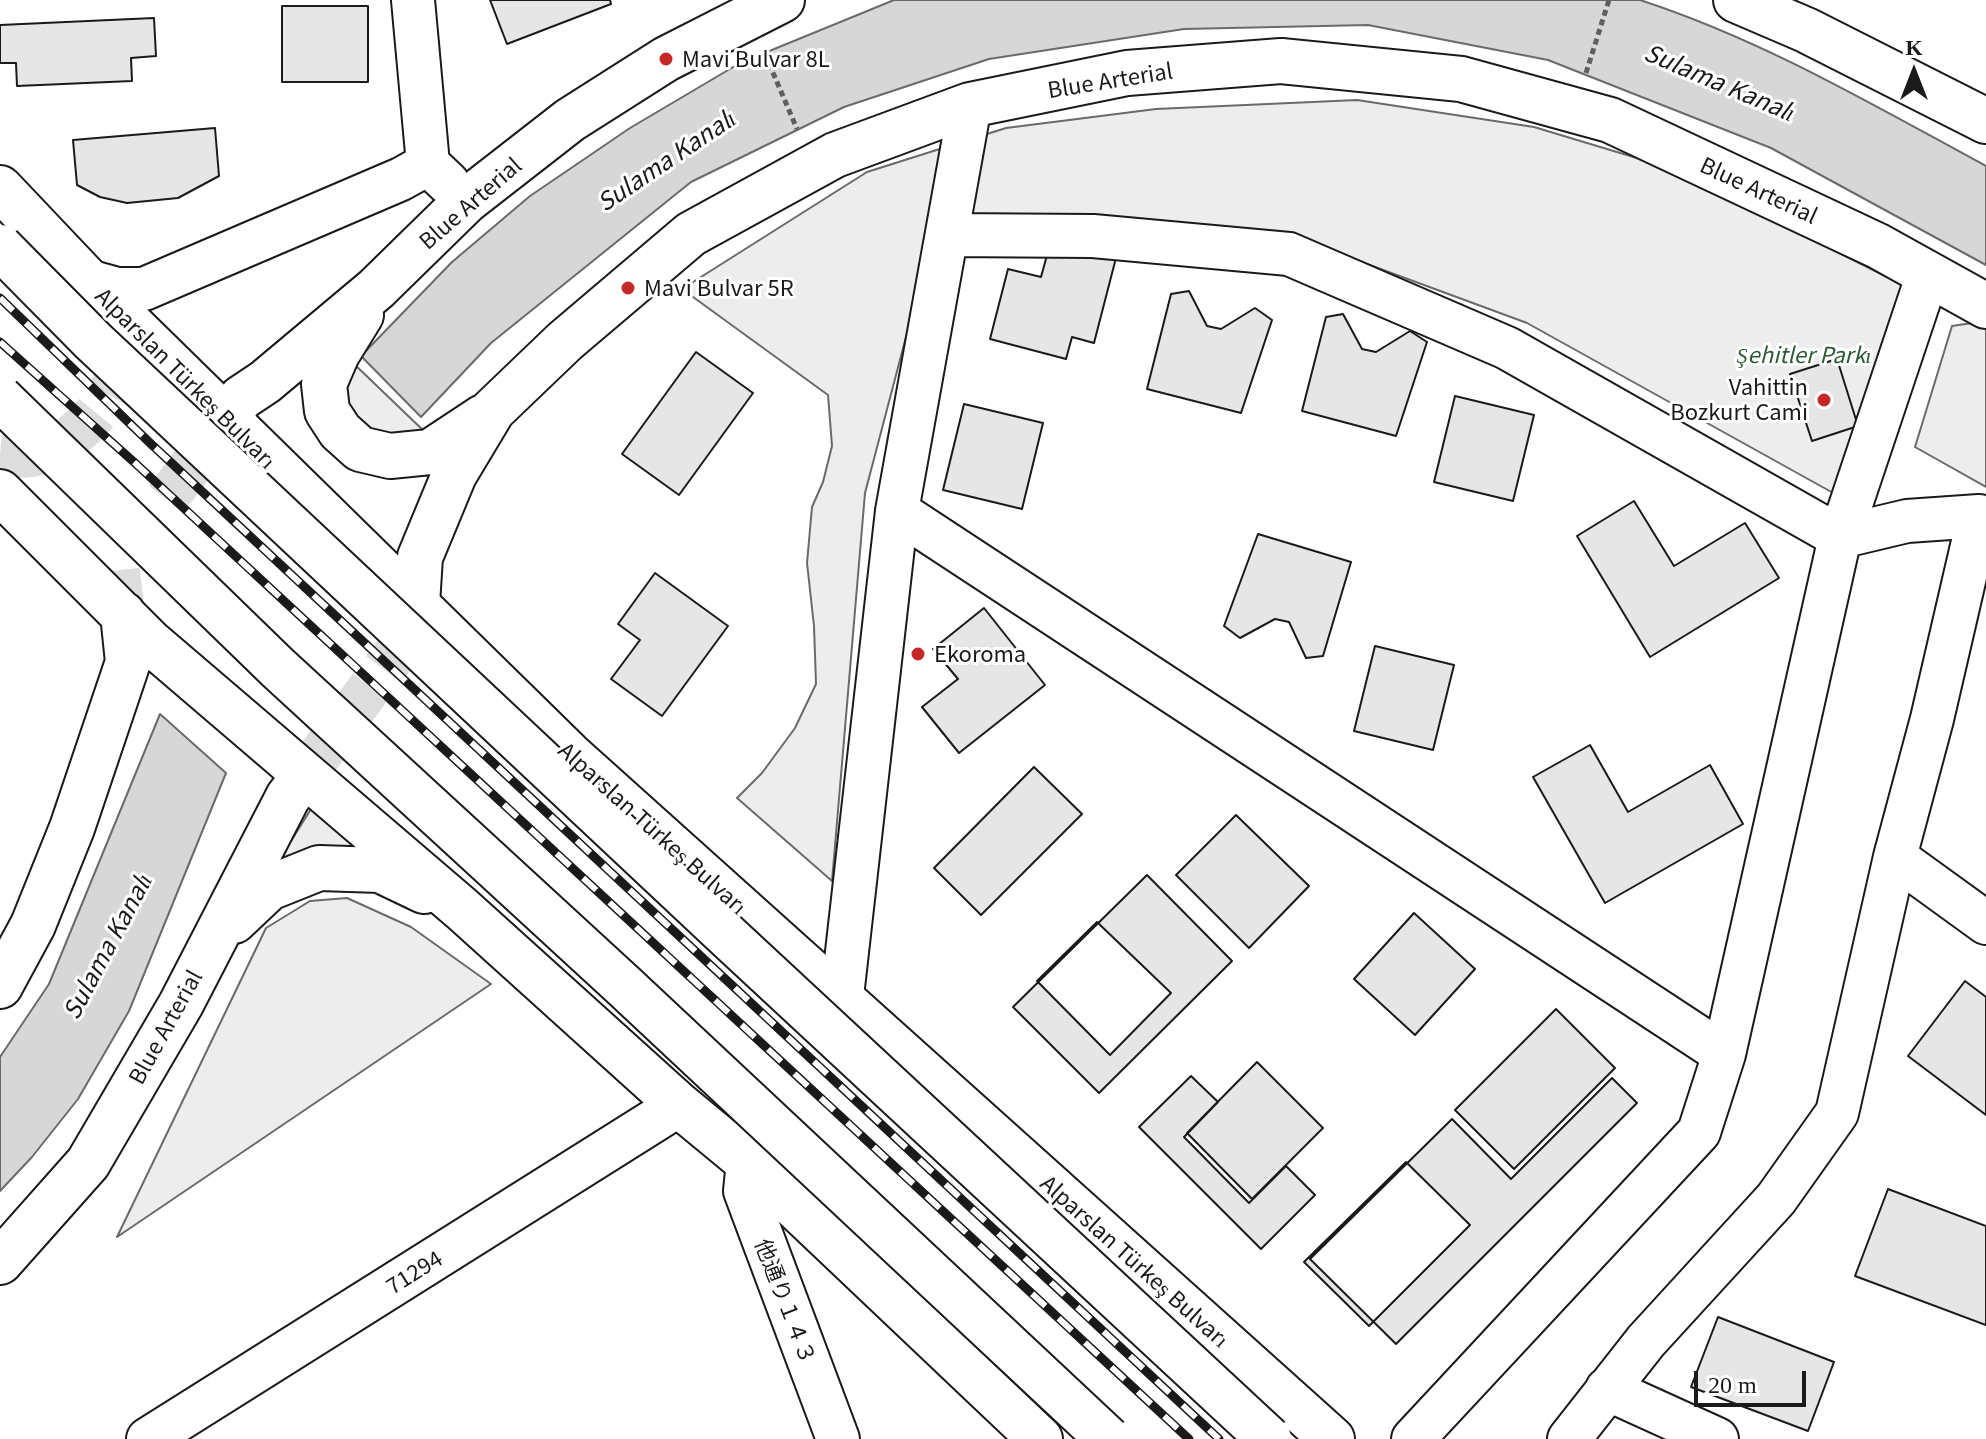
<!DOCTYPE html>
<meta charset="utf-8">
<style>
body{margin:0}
#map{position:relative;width:1986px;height:1439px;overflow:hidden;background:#fff;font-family:Georgia,serif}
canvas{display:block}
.north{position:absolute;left:1874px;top:32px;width:80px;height:80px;-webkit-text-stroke:6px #fff;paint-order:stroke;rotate:0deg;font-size:22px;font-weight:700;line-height:32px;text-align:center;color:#1a1a1a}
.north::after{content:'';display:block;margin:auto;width:28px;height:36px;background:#1a1a1a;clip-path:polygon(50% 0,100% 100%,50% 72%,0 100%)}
.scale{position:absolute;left:1694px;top:1371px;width:112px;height:36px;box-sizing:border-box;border:4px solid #1a1a1a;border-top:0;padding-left:10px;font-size:24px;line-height:28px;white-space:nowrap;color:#1a1a1a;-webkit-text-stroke:6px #fff;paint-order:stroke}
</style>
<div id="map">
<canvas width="1986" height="1439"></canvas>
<div class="north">K</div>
<div class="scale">20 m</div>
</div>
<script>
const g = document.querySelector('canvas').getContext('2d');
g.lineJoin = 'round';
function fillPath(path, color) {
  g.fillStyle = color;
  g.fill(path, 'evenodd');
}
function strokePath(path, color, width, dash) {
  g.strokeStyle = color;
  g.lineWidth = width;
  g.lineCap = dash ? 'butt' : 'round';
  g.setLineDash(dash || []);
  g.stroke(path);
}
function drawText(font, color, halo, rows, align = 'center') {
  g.font = font + ' Georgia,"Noto Sans SC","Noto Sans JP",serif';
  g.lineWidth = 6;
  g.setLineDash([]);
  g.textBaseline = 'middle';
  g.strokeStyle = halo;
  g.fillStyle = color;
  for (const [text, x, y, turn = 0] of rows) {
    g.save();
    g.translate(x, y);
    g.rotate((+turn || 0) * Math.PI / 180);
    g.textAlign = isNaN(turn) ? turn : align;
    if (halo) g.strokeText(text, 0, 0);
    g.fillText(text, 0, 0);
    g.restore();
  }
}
const green = new Path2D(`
 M 1357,100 L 1534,127 L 1670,168 L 1933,300 L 1871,514 L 1527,323 L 1302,240 L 1036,214 L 932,238 L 865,493 L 832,881 L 737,798 L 762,773 L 795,728 L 816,684 L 814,626 L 807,563 L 812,507 L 823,482 L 832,446 L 828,395 L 682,289 L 867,172 L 1006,128 L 1156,109 Z
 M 1979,322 L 1986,326 L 1986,487 L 1915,447 L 1952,326 Z
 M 352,362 L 426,433 L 394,439 L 356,423 L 347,406 L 343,384 Z
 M 311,809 L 376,861 L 276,865 Z
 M 347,898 L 411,927 L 491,984 L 117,1237 L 266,928 L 310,901 Z`);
fillPath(green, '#ededed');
strokePath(green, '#6a6a6a', 2);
const water = new Path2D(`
 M 894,0 L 1640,0 C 1763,40 1873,105 1986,166 L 1986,265 L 1771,148 L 1548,60 L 1368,25 L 1184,29 L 989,59 L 844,107 L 691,182 L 491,343 L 421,417 L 361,356 L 452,262 L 530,196 L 630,128 L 740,63 Z
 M 160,714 L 226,773 L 129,1011 L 78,1099 L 32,1157 L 0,1191 L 0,1057 L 49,984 Z`);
fillPath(water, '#d7d7d7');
strokePath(water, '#6a6a6a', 2);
const building = new Path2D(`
 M 490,0 L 610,0 L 611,4 L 507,44 Z
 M 282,6 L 368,6 L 368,82 L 282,82 Z
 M 154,18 L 156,56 L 131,58 L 132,81 L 17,86 L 16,63 L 0,63 L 0,25 Z
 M 215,128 L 219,176 L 178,198 L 127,203 L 100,197 L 77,185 L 73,140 Z
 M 1052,237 L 1117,254 L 1094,343 L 1072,337 L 1066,359 L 990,339 L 1008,269 L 1041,277 Z
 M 1189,291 L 1207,326 L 1221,329 L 1255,308 L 1272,320 L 1241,413 L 1147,389 L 1171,294 Z
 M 1343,314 L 1362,349 L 1376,352 L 1410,331 L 1427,342 L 1396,436 L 1302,411 L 1326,317 Z
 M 696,352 L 753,393 L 679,495 L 622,454 Z
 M 1837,359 L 1858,426 L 1812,441 L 1790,374 Z
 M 1455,396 L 1534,415 L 1513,501 L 1434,482 Z
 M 964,404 L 1043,423 L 1022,509 L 943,490 Z
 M 1634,501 L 1674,566 L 1745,523 L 1779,578 L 1650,657 L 1577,536 Z
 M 1258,534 L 1351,562 L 1323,656 L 1306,658 L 1289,622 L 1275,619 L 1240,638 L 1224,626 Z
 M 655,573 L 728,626 L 662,716 L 611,679 L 640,640 L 618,624 Z
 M 984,608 L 1045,685 L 959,753 L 922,707 L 958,679 L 933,649 Z
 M 1375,646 L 1454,665 L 1433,750 L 1354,731 Z
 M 1590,745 L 1628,812 L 1710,765 L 1743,824 L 1605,903 L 1533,777 Z
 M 1034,767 L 1082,814 L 981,915 L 934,868 Z
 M 1236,815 L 1309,886 L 1249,948 L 1176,875 Z
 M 1147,875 L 1232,961 L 1099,1093 L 1013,1007 Z
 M 1414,913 L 1475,969 L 1415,1035 L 1354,979 Z
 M 1097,922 L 1171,993 L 1110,1055 L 1037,981 Z
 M 1965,981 L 1986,997 L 1986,1115 L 1908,1056 Z
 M 1556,1009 L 1615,1068 L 1514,1169 L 1455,1110 Z
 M 1257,1062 L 1323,1128 L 1252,1199 L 1187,1133 Z
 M 1191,1076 L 1218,1102 L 1184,1137 L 1249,1203 L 1286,1166 L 1315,1195 L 1261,1249 L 1139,1127 Z
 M 1612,1078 L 1637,1103 L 1396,1344 L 1310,1259 L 1452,1119 L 1511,1179 Z
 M 1406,1162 L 1470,1225 L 1369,1326 L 1304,1262 Z
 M 1888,1189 L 1986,1226 L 1986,1325 L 1855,1276 Z
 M 1718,1317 L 1834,1362 L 1808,1431 L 1691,1387 Z`);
fillPath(building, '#e6e6e6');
strokePath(building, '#1a1a1a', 2);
strokePath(new Path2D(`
 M 0,454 C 10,455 22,457 32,455 C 73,446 119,401 120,356 C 120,349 117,339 115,331
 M 123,614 L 117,565 L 227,418
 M 305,775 L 415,627 L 417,604`), '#ddd', 44, [44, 22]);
const minor = new Path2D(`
 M 413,0 L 428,164 L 448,183
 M 948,235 L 1093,236 L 1289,254 L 1507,348 L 1840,537 L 1907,521 L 1979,516 L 1986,520
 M 88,281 L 117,289 L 144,289 L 401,179 L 428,164
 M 897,511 L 1724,1054
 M 1895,857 L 1986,923
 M 842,996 L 897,511 L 970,105
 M 748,1162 L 745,1191 L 838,1439
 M 1607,1389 L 1717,1439
 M 148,1439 L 679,1105
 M 1413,1439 L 1699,1132 L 1724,1054 L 1840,537 L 1928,274
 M 1569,1439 L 1646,1341 L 1776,1199 L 1837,1113 L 1895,857 L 1932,719 L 1979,516`);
const major = new Path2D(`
 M 1736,0 L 1806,30 L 1986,121
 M 0,188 L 110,304 L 569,754 L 1332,1439
 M 361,315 L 337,354 L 324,384 L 327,411 L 340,431 L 360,449 L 390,456 L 430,452 L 483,417
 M 227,418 L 241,398 L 265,382 L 376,289 L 466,201 L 570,120 L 666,59 L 782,0
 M 0,492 L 150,642 L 462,909 L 679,1105 L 748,1162 L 1040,1439
 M 417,604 L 420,557 L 454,475 L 493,410 L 565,341 L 691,234 L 835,155 L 970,105 L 1127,73 L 1281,61 L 1461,79 L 1610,120 L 1878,246 L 1986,306
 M 234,921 L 269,888 L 319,868 L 380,870 L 424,891
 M 0,986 L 33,925 L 72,828 L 128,662 L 123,614
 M 0,1262 L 88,1163 L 181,1004 L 288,797 L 305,775`);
strokePath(minor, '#1a1a1a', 46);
strokePath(major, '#1a1a1a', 48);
strokePath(new Path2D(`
 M 765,54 L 797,129
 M 1586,73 L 1609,0`), '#5f5f5f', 5, [6, 4]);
strokePath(minor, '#fff', 42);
strokePath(major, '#fff', 44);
const rail = new Path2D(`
 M 0,298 L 150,443 L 1219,1439
 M 0,342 L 135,463 L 1189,1439`);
strokePath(rail, '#1a1a1a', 9);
strokePath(rail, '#fff', 6, [18]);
const highwayBridge = new Path2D(`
 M 0,247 L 93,341 L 724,933 L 1269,1439
 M 0,398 L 278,668 L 624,986 L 1108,1439`);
strokePath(highwayBridge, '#1a1a1a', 48, []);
strokePath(highwayBridge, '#fff', 44);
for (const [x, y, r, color] of [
 [666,59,8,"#c62828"],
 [628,288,8,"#c62828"],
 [1824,400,8,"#c62828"],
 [918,654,8,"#c62828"]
]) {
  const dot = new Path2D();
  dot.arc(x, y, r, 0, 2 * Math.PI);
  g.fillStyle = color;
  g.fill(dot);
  strokePath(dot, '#fff', 3);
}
drawText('22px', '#1a1a1a', '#fff', [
 ["Mavi Bulvar 8L",682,59],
 ["Mavi Bulvar 5R",644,288],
 ["Vahittin",1808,387,"right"],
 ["Bozkurt Cami",1808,412,"right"],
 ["Ekoroma",934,654]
], 'left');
drawText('22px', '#1a1a1a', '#fff', [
 ["Blue Arterial",1110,80,-9],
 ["Blue Arterial",1759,190,25],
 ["Blue Arterial",470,203,-41],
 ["Alparslan Türkeş Bulvarı",186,378,45],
 ["Alparslan Türkeş Bulvarı",653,828,42],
 ["Blue Arterial",165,1027,-61],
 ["Alparslan Türkeş Bulvarı",1135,1261,42],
 ["71294",414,1272,-32],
 ["他通り１４３",786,1301,69]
]);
drawText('italic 22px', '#2b5a34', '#fff', [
 ["Şehitler Parkı",1804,355]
]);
drawText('italic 24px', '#1a1a1a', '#fff', [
 ["Sulama Kanalı",1720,82,23],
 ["Sulama Kanalı",666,160,-34],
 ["Sulama Kanalı",107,946,-62]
]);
</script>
